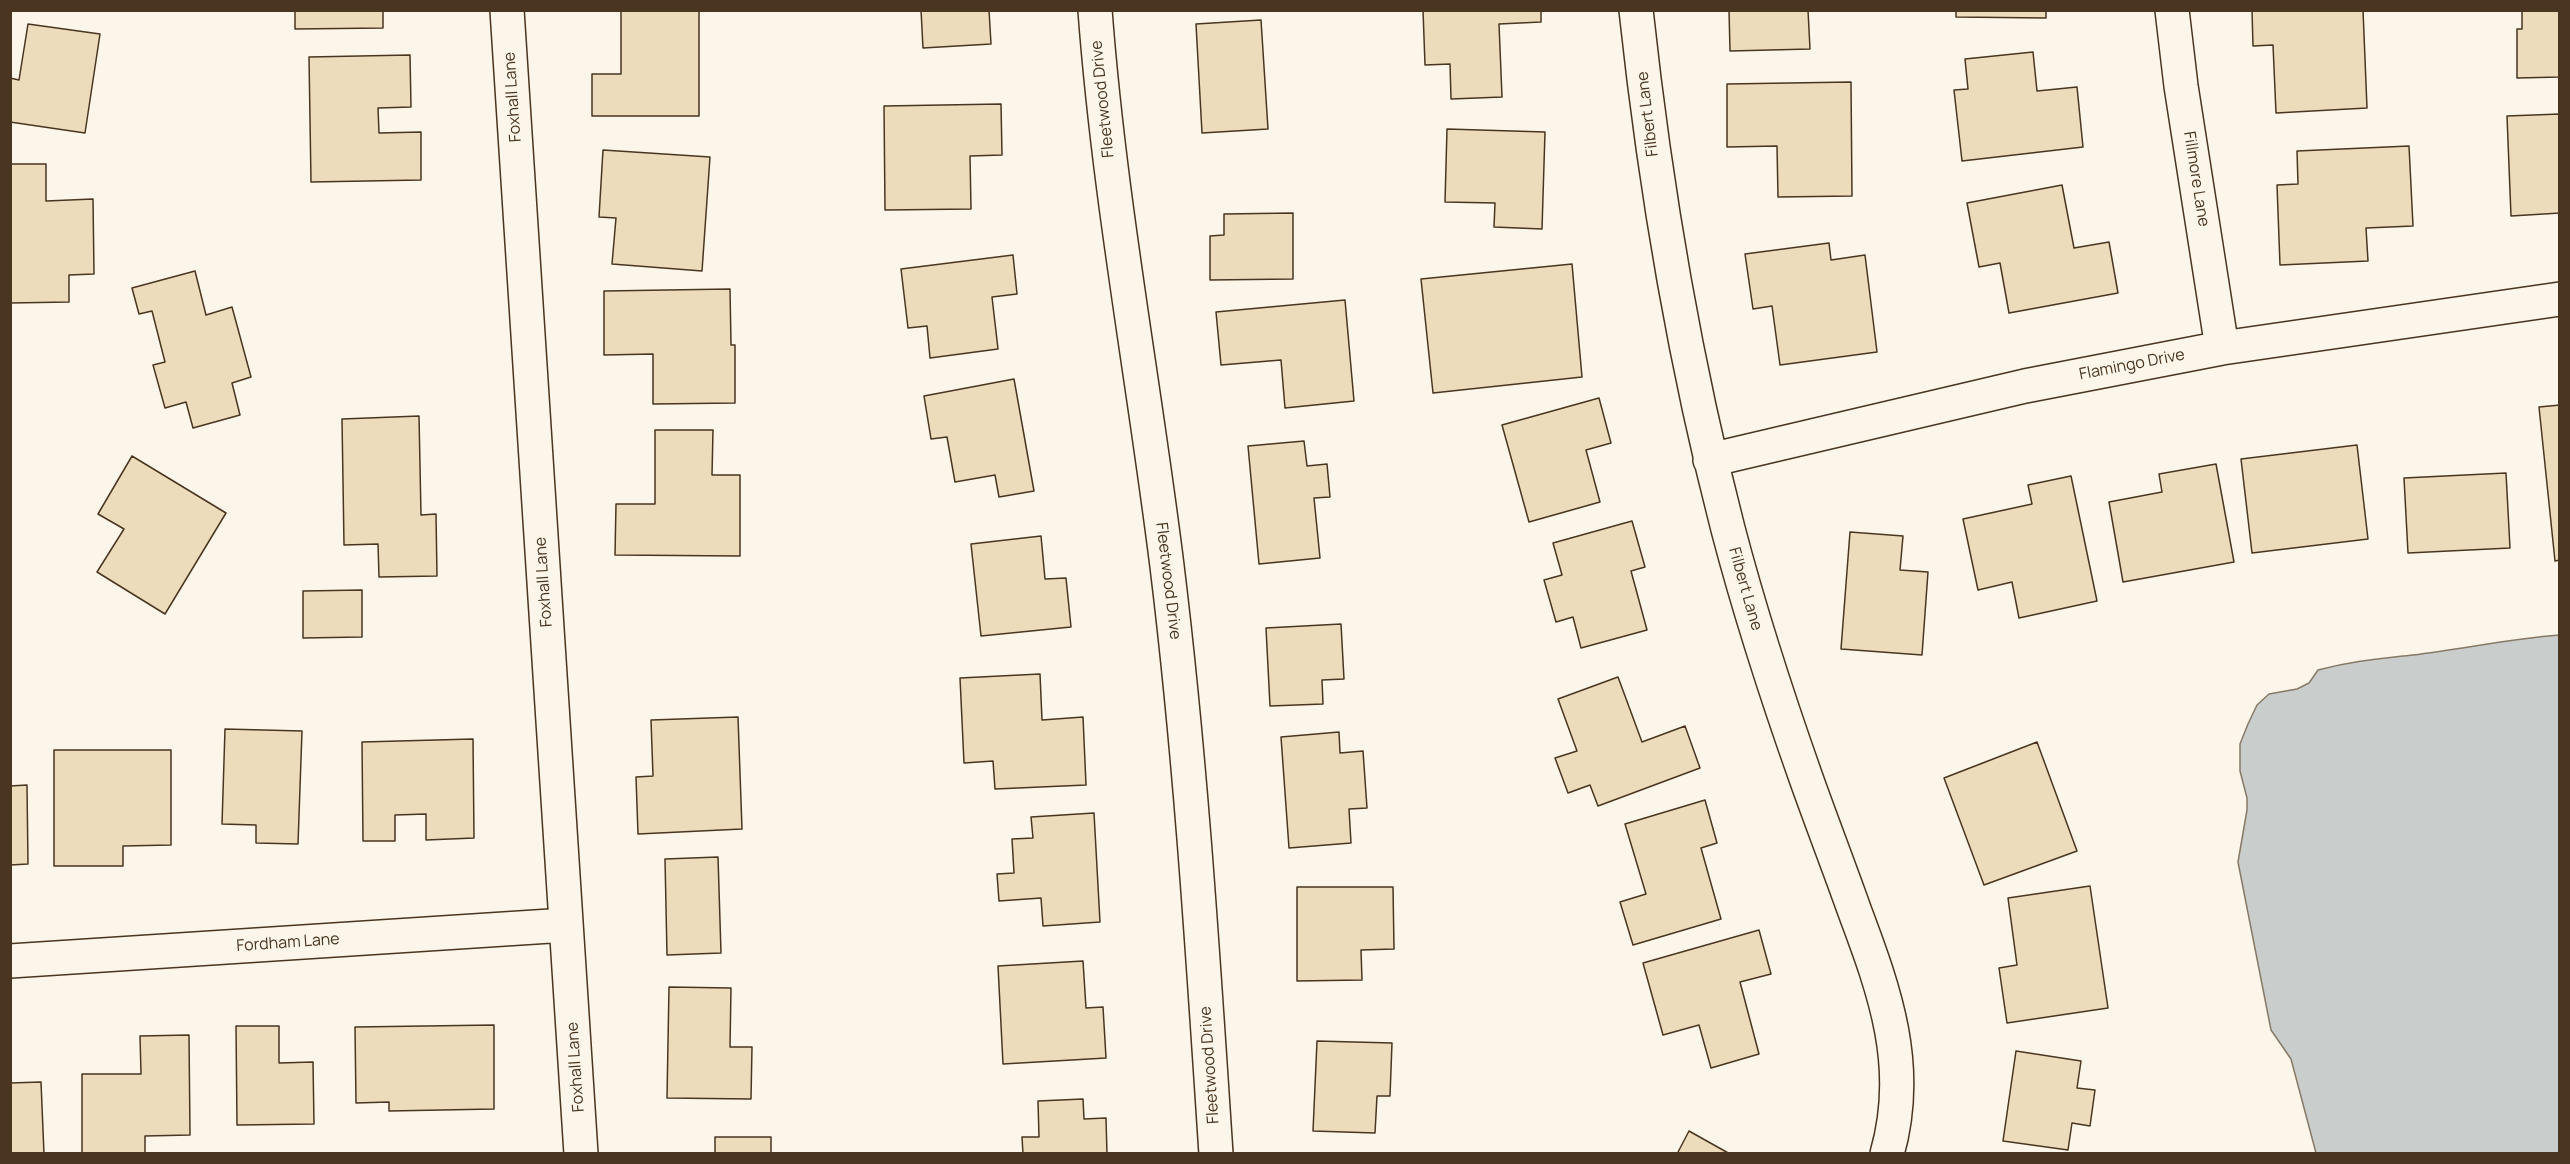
<!DOCTYPE html>
<style>
body{margin:0}
#map{position:relative;width:2570px;height:1164px;overflow:hidden;background:#fbf6e9;font-family:Manrope,sans-serif}
canvas{display:block}
.frame{position:absolute;inset:0;border:12px solid #4a3520;pointer-events:none}
</style>
<div id="map">
<canvas width="2570" height="1164"></canvas>
<div class="frame"></div>
</div>
<script>
const g = document.querySelector('canvas').getContext('2d');
g.lineJoin = 'round';
function fillPath(path, color) {
  g.fillStyle = color;
  g.fill(path, 'evenodd');
}
function strokePath(path, color, width, dash) {
  g.strokeStyle = color;
  g.lineWidth = width;
  g.lineCap = dash ? 'butt' : 'round';
  g.setLineDash(dash || []);
  g.stroke(path);
}
function drawText(font, color, halo, rows, align = 'center') {
  g.font = font + ' Manrope,sans-serif';
  g.lineWidth = 4.5;
  g.setLineDash([]);
  g.textBaseline = 'middle';
  g.strokeStyle = halo;
  g.fillStyle = color;
  for (const [text, x, y, turn = 0] of rows) {
    g.save();
    g.translate(x, y);
    g.rotate((+turn || 0) * Math.PI / 180);
    g.textAlign = isNaN(turn) ? turn : align;
    if (halo) g.strokeText(text, 0, 0);
    g.fillText(text, 0, 0);
    g.restore();
  }
}
const water = new Path2D(`
 M 2559,635 L 2559,1153 L 2316,1153 L 2291,1059 L 2271,1030 L 2238,862 L 2247,810 L 2247,798 L 2240,771 L 2240,744 L 2248,724 L 2257,705 L 2269,694 L 2297,689 L 2309,683 L 2318,670 C 2352,661 2378,659 2413,655 C 2462,649 2510,639 2559,635 Z`);
fillPath(water, '#c9cecd');
strokePath(water, '#887966', 1.5);
const building = new Path2D(`
 M 295,10 L 383,10 L 383,28 L 295,29 Z
 M 621,10 L 699,10 L 699,116 L 592,116 L 592,74 L 621,74 Z
 M 921,10 L 989,10 L 991,44 L 923,48 Z
 M 1423,10 L 1541,10 L 1541,22 L 1499,24 L 1502,97 L 1451,99 L 1450,64 L 1425,65 Z
 M 1729,10 L 1808,10 L 1810,49 L 1730,51 Z
 M 1956,10 L 2046,10 L 2046,18 L 1956,17 Z
 M 2252,10 L 2363,10 L 2367,108 L 2276,113 L 2273,45 L 2253,46 Z
 M 2522,10 L 2560,10 L 2560,77 L 2517,78 L 2517,29 L 2522,29 Z
 M 1261,20 L 1268,129 L 1202,133 L 1196,24 Z
 M 28,24 L 100,34 L 85,133 L 10,122 L 10,78 L 19,80 Z
 M 2033,52 L 2037,91 L 2077,87 L 2083,147 L 1962,161 L 1954,90 L 1968,89 L 1965,59 Z
 M 410,55 L 411,107 L 378,108 L 379,133 L 421,132 L 421,180 L 311,182 L 309,57 Z
 M 1851,82 L 1852,196 L 1778,197 L 1777,146 L 1727,147 L 1727,84 Z
 M 1001,104 L 1002,155 L 970,156 L 971,209 L 885,210 L 884,106 Z
 M 2560,114 L 2560,213 L 2511,216 L 2507,116 Z
 M 1447,129 L 1545,132 L 1542,229 L 1494,227 L 1495,203 L 1445,202 Z
 M 2409,146 L 2413,226 L 2366,228 L 2368,261 L 2280,265 L 2277,185 L 2298,184 L 2297,151 Z
 M 603,150 L 710,157 L 702,271 L 612,264 L 616,218 L 599,217 Z
 M 10,164 L 46,164 L 46,201 L 93,199 L 94,274 L 69,275 L 69,302 L 10,303 Z
 M 2062,185 L 2074,248 L 2109,242 L 2118,293 L 2009,313 L 2000,263 L 1979,267 L 1967,203 Z
 M 1293,213 L 1293,279 L 1210,280 L 1210,236 L 1224,235 L 1224,214 Z
 M 1829,243 L 1831,260 L 1865,255 L 1877,352 L 1780,365 L 1772,306 L 1753,309 L 1745,254 Z
 M 1013,255 L 1017,294 L 992,297 L 998,349 L 930,358 L 927,326 L 908,328 L 901,269 Z
 M 1572,264 L 1582,377 L 1433,393 L 1421,279 Z
 M 195,271 L 206,315 L 232,307 L 251,377 L 232,383 L 240,415 L 193,428 L 186,402 L 165,408 L 153,365 L 165,362 L 152,311 L 139,314 L 132,288 Z
 M 730,289 L 731,345 L 735,345 L 735,403 L 653,404 L 653,354 L 604,355 L 604,291 Z
 M 1345,300 L 1354,401 L 1285,408 L 1281,360 L 1221,365 L 1216,312 Z
 M 1014,379 L 1034,491 L 999,497 L 995,475 L 955,482 L 947,437 L 931,439 L 924,396 Z
 M 1599,398 L 1611,443 L 1586,450 L 1600,502 L 1529,522 L 1502,425 Z
 M 2560,405 L 2560,560 L 2555,561 L 2539,407 Z
 M 419,416 L 421,515 L 436,514 L 437,576 L 379,577 L 378,544 L 344,545 L 342,419 Z
 M 655,430 L 713,430 L 712,475 L 740,475 L 740,556 L 615,555 L 616,504 L 655,504 Z
 M 1304,441 L 1307,466 L 1327,464 L 1330,497 L 1314,498 L 1320,558 L 1259,564 L 1248,446 Z
 M 2357,445 L 2368,539 L 2252,553 L 2241,459 Z
 M 132,456 L 226,513 L 165,614 L 97,572 L 124,529 L 98,514 Z
 M 2216,464 L 2234,562 L 2123,582 L 2109,502 L 2162,492 L 2159,474 Z
 M 2506,473 L 2510,548 L 2408,553 L 2404,478 Z
 M 2071,476 L 2097,601 L 2019,618 L 2012,582 L 1978,590 L 1963,519 L 2032,504 L 2028,485 Z
 M 1632,521 L 1645,567 L 1631,571 L 1647,630 L 1581,648 L 1573,617 L 1556,622 L 1544,580 L 1562,575 L 1553,543 Z
 M 1850,532 L 1903,536 L 1900,570 L 1928,572 L 1922,655 L 1841,649 Z
 M 1041,536 L 1045,579 L 1066,578 L 1071,627 L 981,636 L 971,544 Z
 M 362,590 L 362,637 L 303,638 L 303,591 Z
 M 1341,624 L 1344,679 L 1322,680 L 1323,704 L 1270,706 L 1266,628 Z
 M 1040,674 L 1042,720 L 1083,717 L 1086,785 L 995,789 L 993,761 L 964,763 L 960,678 Z
 M 1618,677 L 1642,742 L 1685,726 L 1700,768 L 1598,806 L 1590,785 L 1568,793 L 1555,758 L 1577,751 L 1558,699 Z
 M 738,717 L 742,829 L 638,834 L 636,777 L 653,776 L 651,720 Z
 M 225,729 L 302,731 L 298,844 L 256,843 L 256,825 L 222,824 Z
 M 1339,732 L 1340,753 L 1363,751 L 1367,808 L 1349,809 L 1351,843 L 1289,848 L 1281,737 Z
 M 473,739 L 474,838 L 426,840 L 426,814 L 395,815 L 395,841 L 363,841 L 362,742 Z
 M 2037,742 L 2077,851 L 1984,885 L 1944,778 Z
 M 54,750 L 171,750 L 171,845 L 123,846 L 123,866 L 54,866 Z
 M 27,785 L 28,864 L 10,865 L 10,786 Z
 M 1705,800 L 1717,843 L 1701,848 L 1721,919 L 1633,945 L 1620,902 L 1646,894 L 1625,824 Z
 M 1094,813 L 1100,922 L 1043,926 L 1041,898 L 999,901 L 997,874 L 1014,873 L 1012,839 L 1033,838 L 1031,817 Z
 M 718,857 L 721,953 L 667,955 L 665,859 Z
 M 2090,886 L 2108,1008 L 2007,1023 L 1999,968 L 2017,965 L 2008,898 Z
 M 1297,887 L 1393,887 L 1394,949 L 1361,950 L 1362,980 L 1297,981 Z
 M 1759,930 L 1771,974 L 1740,982 L 1759,1054 L 1711,1068 L 1699,1025 L 1663,1035 L 1643,963 Z
 M 1083,961 L 1086,1008 L 1103,1007 L 1106,1058 L 1003,1064 L 998,966 Z
 M 669,987 L 731,988 L 730,1047 L 752,1047 L 751,1099 L 667,1098 Z
 M 494,1025 L 494,1109 L 389,1111 L 389,1102 L 356,1103 L 355,1027 Z
 M 236,1026 L 279,1026 L 279,1063 L 313,1062 L 314,1124 L 237,1125 Z
 M 189,1035 L 190,1135 L 145,1136 L 145,1154 L 82,1154 L 82,1074 L 141,1074 L 140,1036 Z
 M 1317,1041 L 1392,1043 L 1390,1096 L 1377,1096 L 1375,1133 L 1313,1131 Z
 M 2016,1051 L 2081,1061 L 2077,1088 L 2095,1090 L 2090,1126 L 2072,1123 L 2068,1150 L 2003,1141 Z
 M 41,1082 L 44,1154 L 10,1154 L 10,1083 Z
 M 1083,1099 L 1084,1119 L 1106,1118 L 1107,1154 L 1023,1154 L 1022,1137 L 1039,1137 L 1038,1101 Z
 M 1689,1131 L 1730,1154 L 1677,1154 Z
 M 715,1137 L 771,1137 L 771,1154 L 715,1154 Z`);
fillPath(building, '#ecdcbc');
strokePath(building, '#4a3520', 1.5);
const street = new Path2D(`
 M 507,10 L 581,1154
 M 1095,10 C 1109,197 1144,381 1167,566 C 1191,761 1203,957 1216,1154
 M 1636,10 C 1655,186 1684,359 1728,529 C 1750,613 1777,696 1806,778 C 1822,823 1839,867 1855,912 C 1885,992 1912,1067 1887,1154
 M 2172,10 L 2181,86 L 2222,348
 M 1710,460 L 2025,386 L 2222,348 L 2560,299
 M 10,961 L 566,925`);
strokePath(street, '#4a3520', 36);
strokePath(street, '#fbf6e9', 33);
drawText('16px', '#4a3520', '#fbf6e9', [
 ["Foxhall Lane",513,97,-94],
 ["Fleetwood Drive",1103,99,-96],
 ["Filbert Lane",1648,114,-97],
 ["Fillmore Lane",2196,179,81],
 ["Flamingo Drive",2132,365,-11],
 ["Fleetwood Drive",1168,581,83],
 ["Foxhall Lane",544,582,-94],
 ["Filbert Lane",1745,589,74],
 ["Fordham Lane",288,943,-4],
 ["Fleetwood Drive",1210,1065,-94],
 ["Foxhall Lane",576,1067,-94]
]);
</script>
